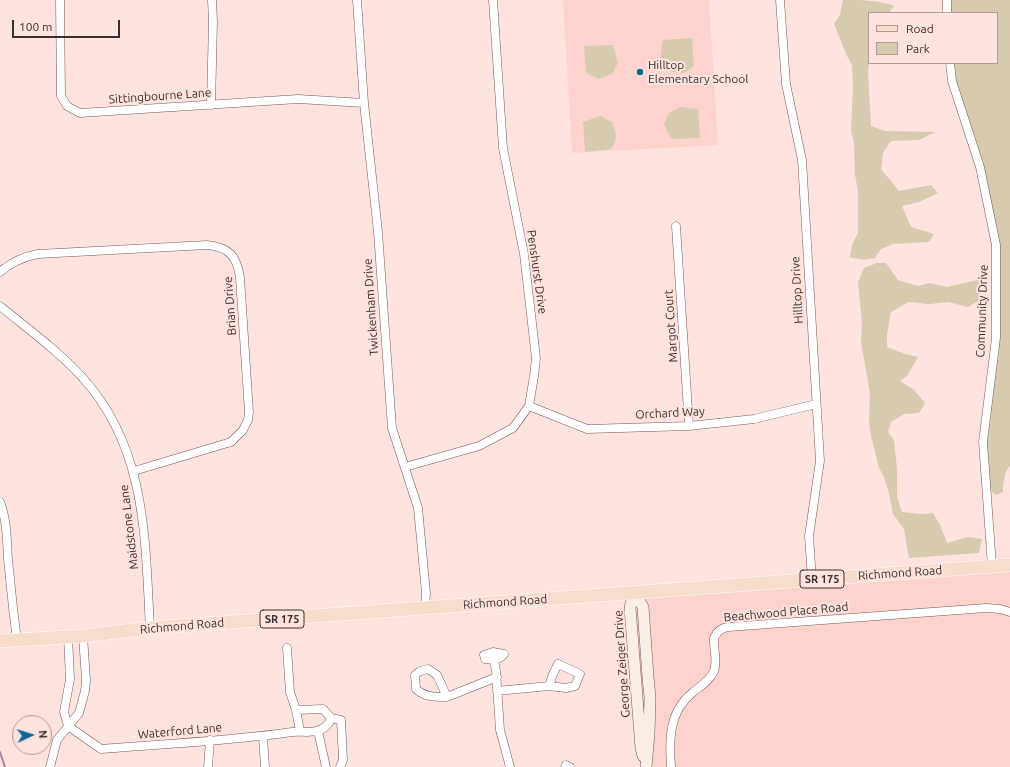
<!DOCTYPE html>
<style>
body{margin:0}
#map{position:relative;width:1010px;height:767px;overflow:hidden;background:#ffe3df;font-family:Ubuntu,sans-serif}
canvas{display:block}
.legend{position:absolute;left:868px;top:12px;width:130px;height:52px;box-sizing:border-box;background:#ffe3df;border:1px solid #b19b97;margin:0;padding:5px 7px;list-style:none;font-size:12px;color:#3b2e2c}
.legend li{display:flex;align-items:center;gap:8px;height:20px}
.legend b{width:20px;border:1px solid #b19b97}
.north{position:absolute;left:12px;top:715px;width:40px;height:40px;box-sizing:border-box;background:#ffe3df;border:1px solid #b19b97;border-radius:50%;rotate:86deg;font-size:11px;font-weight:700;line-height:16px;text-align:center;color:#3b2e2c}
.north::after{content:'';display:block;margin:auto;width:14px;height:18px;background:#086897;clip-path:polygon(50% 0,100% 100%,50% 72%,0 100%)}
.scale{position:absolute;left:12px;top:20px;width:108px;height:18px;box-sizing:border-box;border:2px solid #3b2e2c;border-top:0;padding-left:5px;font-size:12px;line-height:14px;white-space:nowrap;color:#3b2e2c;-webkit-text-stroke:3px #ffe3df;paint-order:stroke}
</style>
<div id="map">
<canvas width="1010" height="767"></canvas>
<ul class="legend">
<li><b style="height:5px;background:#f7decc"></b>Road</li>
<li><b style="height:11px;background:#d6caaf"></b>Park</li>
</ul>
<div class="north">N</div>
<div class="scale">100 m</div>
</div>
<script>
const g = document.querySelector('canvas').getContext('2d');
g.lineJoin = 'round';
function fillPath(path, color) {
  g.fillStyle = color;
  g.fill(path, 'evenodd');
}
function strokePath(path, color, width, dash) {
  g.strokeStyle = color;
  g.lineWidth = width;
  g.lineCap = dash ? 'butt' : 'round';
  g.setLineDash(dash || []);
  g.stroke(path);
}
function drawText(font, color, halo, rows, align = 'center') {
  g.font = font + ' Ubuntu,sans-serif';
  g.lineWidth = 4;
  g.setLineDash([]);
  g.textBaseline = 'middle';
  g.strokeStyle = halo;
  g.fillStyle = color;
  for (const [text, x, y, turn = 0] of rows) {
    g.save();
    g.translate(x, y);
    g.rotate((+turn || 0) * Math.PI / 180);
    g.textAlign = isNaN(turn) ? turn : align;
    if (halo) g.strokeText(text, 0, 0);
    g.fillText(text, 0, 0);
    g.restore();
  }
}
fillPath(new Path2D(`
 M 563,0 L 709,0 L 718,145 L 572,153 Z
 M 1010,565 L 1010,767 L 646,767 L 634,592 Z`), '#fed3ce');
fillPath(new Path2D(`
 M 843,0 C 861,0 878,0 894,6 L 889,13 L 869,13 L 869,63 L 868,72 L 871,126 L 885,131 L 935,132 L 919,140 L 891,141 L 883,153 L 881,169 L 899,191 L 931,185 L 938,193 L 919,202 L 902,206 L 911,227 L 934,234 L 929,242 L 893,244 L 881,249 L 875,258 L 863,260 L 850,257 L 852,245 L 858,233 L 858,191 L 855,175 L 854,142 L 851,131 L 853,86 L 852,65 L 847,56 L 834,24 L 840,15 Z
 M 947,0 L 1010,0 L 1010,466 C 1004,471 1003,484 1003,492 L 996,495 L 992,492 L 988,483 L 984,458 L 996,338 L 996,245 L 950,63 L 997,63 L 997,13 L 947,13 Z
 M 692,38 L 694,66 C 683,76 678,74 665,69 L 660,59 L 663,40 Z
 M 613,45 L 618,63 L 612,74 L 599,79 L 586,73 L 584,46 Z
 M 680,107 L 698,109 L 700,138 L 671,139 L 664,124 L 669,113 Z
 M 600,116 L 612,122 C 616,133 618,140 611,149 L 585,152 L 583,122 Z
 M 877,263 L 886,263 L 898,280 L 918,286 L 930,283 L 947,287 L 981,279 L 980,300 L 968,307 L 949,302 L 929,304 L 909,302 L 891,312 L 887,335 L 887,347 L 905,354 L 918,357 L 907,376 L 900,381 L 914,390 L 925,403 L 919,413 L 904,414 L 891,422 L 888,432 L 894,440 L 897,469 L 897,497 L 902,512 L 922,514 L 933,513 L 940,525 L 947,543 L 968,537 L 982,539 L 979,553 L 909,558 L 904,529 L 893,514 L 889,493 L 884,477 L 879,468 L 871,436 L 869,421 L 870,393 L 861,342 L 862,324 L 858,282 L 864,268 Z`), '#d6caaf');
strokePath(new Path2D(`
 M 0,752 L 5,767`), '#a288a1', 2);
const street = new Path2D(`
 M 60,0 L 61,96 L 67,106 L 80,113 L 298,99 L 364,103
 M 357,0 L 364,103 L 378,232 L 392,428 L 418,508 L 426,593 L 425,608
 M 780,0 L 786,84 L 802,160 L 820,461 L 809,536 L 812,579
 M 947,0 L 947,13
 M 950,63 L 952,81 L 980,167 L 996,245 L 996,338 L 983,442 L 992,566
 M 211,105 L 213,21 L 212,0
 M 676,226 L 689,426
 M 0,272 C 11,262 23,257 38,254 L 207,245 C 229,247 237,256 240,278 L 249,412 L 248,420 L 243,430 L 231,442 L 134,471
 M 0,306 C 28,329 57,350 82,377 C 147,448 145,539 150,628
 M 529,406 L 587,429 L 689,426 L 754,419 L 816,404
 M 405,467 L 479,446 L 513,428 L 529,406 L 534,376 L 536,358 L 524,254 L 503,148 L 493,0
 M 0,502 C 7,520 7,541 8,560 C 11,586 13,613 17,639
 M 68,637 L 70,679 L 64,712 L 68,726
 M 287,648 L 290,692 L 296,710 L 300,731
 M 493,652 L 504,654 C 499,661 492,660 485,659 L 484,655 Z
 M 494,660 L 496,671 L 500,730 L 510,767
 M 558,664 L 580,674 L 575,686 L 566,688 L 549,686 L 553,674 Z
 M 428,669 L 437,675 L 447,697 C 436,697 424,697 416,689 L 415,675 L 420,671 Z
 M 497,691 L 549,686
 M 447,697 L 497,677
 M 296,710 L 323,709 L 331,718 L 341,720 L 343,760 L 340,767
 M 68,726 L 101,749 C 165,744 229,741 292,732 C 300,731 309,733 316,731 C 323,730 330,724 331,718
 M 318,731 L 326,767
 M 263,736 L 265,767
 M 50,767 L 57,740 L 79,713 L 85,691 L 86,680 L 83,636
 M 208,767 L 210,740
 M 565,767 L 566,765 L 570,767
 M 671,767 C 669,739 669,712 692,693 C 700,686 709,682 714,671 C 718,661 713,648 714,638 C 717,631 721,628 728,627 L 986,608 L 1000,609 L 1010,612`);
const secondary = new Path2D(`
 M 634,592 L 643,607 L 648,677 L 650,697 L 649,734 L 646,767
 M 634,592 L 630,608 L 641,748 L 643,756`);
const primary = new Path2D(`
 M 0,641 L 83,636 L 150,628 L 1010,565`);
strokePath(street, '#765955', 9);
strokePath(secondary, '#765955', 12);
strokePath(primary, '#fff', 14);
strokePath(street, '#fff', 8);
strokePath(secondary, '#fbeee6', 11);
strokePath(primary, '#f7decc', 13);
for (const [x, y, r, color] of [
 [640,72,4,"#086897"]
]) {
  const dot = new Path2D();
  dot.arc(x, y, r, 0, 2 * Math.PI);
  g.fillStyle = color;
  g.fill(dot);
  strokePath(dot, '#ffe3df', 1.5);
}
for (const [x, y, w] of [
 [822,579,44],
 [282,619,44]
]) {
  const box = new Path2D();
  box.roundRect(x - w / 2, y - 9, w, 18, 3);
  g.fillStyle = '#ffe3df';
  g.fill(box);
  strokePath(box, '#3b2e2c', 1);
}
drawText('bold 11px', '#3b2e2c', null, [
 ["SR 175",822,579],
 ["SR 175",282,619]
]);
drawText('12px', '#3b2e2c', '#ffe3df', [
 ["Hilltop",648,65],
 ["Elementary School",648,79]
], 'left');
drawText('12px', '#3b2e2c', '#ffe3df', [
 ["Sittingbourne Lane",160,96,-4],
 ["Penshurst Drive",537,272,82],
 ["Hilltop Drive",797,290,-93],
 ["Brian Drive",230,306,-94],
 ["Twickenham Drive",371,307,-94],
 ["Community Drive",982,311,-88],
 ["Margot Court",671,326,-94],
 ["Orchard Way",670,413,-3],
 ["Maidstone Lane",129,527,-97],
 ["Richmond Road",900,573,-4],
 ["Richmond Road",505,602,-4],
 ["Beachwood Place Road",786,612,-5],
 ["Richmond Road",182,626,-5],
 ["George Zeiger Drive",622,664,-94],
 ["Waterford Lane",180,731,-5]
]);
</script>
